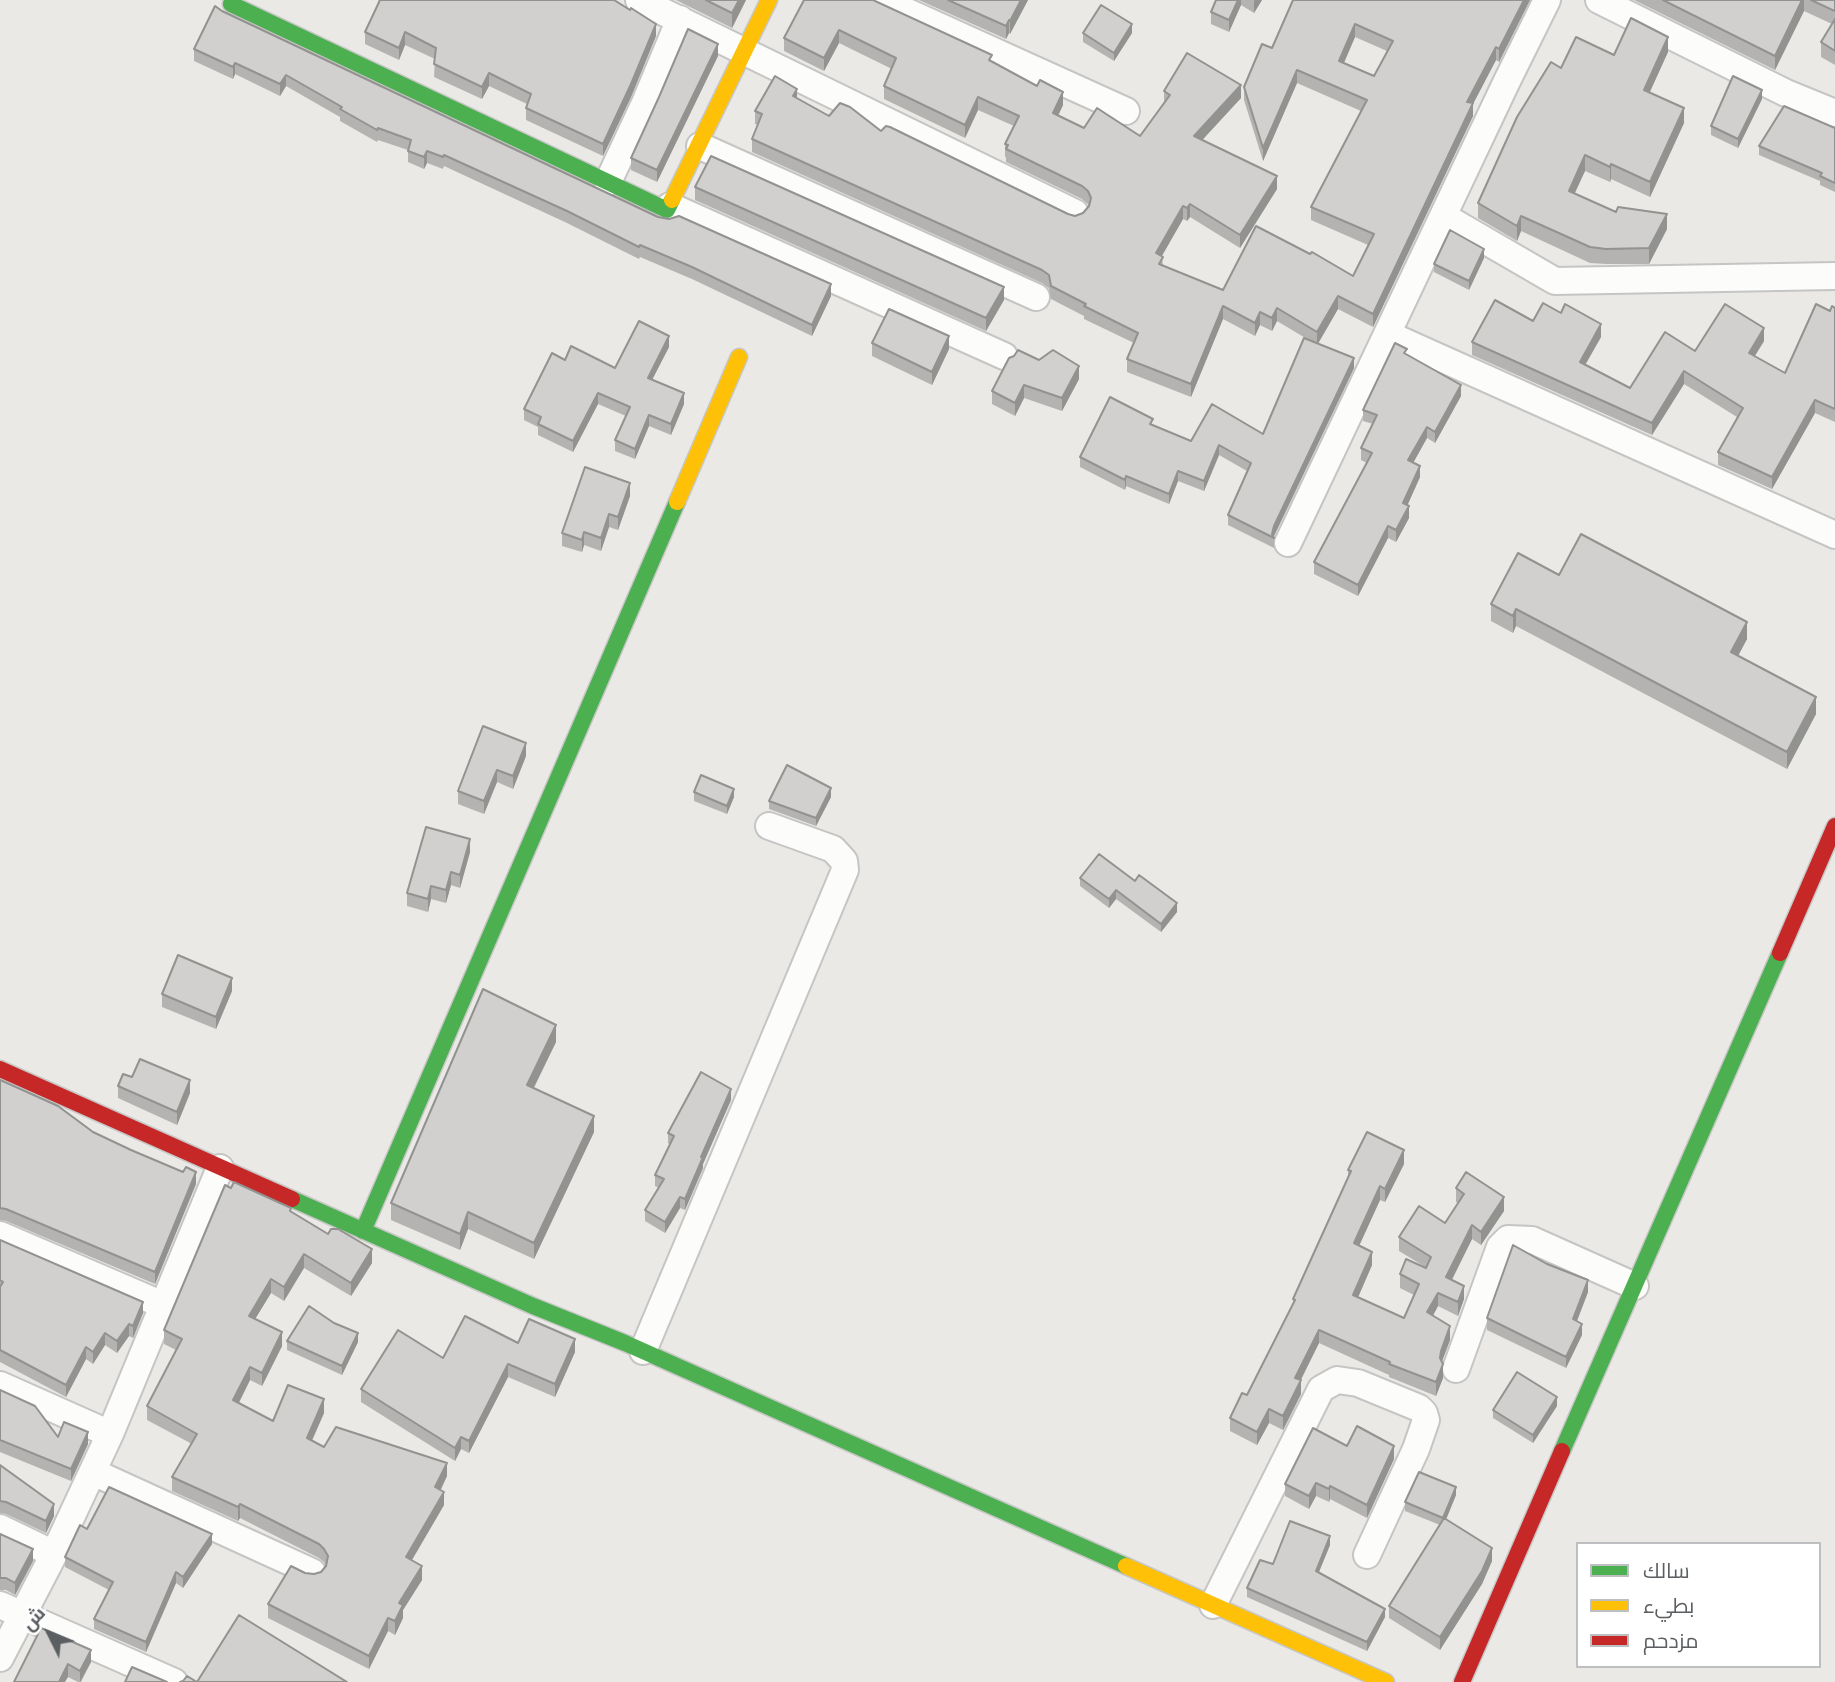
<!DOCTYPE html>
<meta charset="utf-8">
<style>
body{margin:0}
#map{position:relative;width:1835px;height:1682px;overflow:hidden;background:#eae9e5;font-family:Arial,Cairo,sans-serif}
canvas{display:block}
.legend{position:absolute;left:1576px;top:1542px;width:245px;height:126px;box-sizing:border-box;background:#fff;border:2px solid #bdbfc0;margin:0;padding:9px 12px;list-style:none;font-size:21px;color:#5b5f62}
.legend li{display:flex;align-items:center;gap:14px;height:35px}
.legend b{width:35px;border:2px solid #bdbfc0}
.north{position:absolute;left:14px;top:1598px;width:70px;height:70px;-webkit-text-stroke:5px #fff;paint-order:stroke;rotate:313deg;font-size:19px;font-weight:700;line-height:28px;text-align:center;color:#5b5f62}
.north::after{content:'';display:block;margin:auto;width:24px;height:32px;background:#5b5f62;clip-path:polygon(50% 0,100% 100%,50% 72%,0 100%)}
</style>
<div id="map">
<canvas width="1835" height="1682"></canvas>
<ul class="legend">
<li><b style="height:9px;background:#4caf50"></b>سالك</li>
<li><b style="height:9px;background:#ffc107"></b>بطيء</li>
<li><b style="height:9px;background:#c62828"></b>مزدحم</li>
</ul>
<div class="north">ش</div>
</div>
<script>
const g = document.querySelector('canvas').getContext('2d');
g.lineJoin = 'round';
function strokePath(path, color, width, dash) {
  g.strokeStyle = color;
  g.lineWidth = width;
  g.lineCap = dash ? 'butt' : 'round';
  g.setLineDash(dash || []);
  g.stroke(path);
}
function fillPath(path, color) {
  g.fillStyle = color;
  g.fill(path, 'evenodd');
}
const street = new Path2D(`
 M 639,0 L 1075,213
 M 881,0 L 1126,111
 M 1599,0 L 1786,93 L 1835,113
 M 700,146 L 1036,297
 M 608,182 L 645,103 L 680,19
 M 670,206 L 1004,356
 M 1443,216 L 1555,281 L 1835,276
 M 1387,334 L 1835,535
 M 1288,543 L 1506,83 L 1547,0
 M 0,1235 L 163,1305
 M 643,1351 L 845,870 L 844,861 L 833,849 L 769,826
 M 1456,1369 L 1500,1247 L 1508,1239 L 1532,1240 L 1635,1286
 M 0,1385 L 110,1434
 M 93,1472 L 312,1572
 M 0,1528 L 54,1554
 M 0,1605 L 174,1682
 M 1213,1605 L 1321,1389 L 1337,1380 L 1358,1383 L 1419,1408 L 1424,1413 L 1426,1420 L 1416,1449 L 1367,1555
 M 0,1658 L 54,1554 L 110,1434 L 220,1168`);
const fast = new Path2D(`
 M 231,4 L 667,210 L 672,200
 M 292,1199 L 533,1306 L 625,1343 L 1126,1566
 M 363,1231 L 677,502
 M 1562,1451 L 1780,953`);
const slow = new Path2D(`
 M 672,200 L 769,0
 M 677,502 L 739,357
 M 1126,1566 L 1386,1682`);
const jam = new Path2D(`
 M 1780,953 L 1835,826
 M 0,1069 L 292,1199
 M 1462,1682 L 1562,1451`);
strokePath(street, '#c5c5c5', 30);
strokePath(fast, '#c7c7c7', 19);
strokePath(slow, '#c7c7c7', 19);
strokePath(jam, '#c7c7c7', 19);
strokePath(street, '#fcfcfb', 26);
strokePath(fast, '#4caf50', 16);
strokePath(slow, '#ffc107', 16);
strokePath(jam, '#c62828', 16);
fillPath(new Path2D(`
 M 378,0 L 614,0 L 656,36 L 631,97 L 603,156 L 526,120 L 526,108 L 527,104 L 489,86 L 482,99 L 434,77 L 435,59 L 405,45 L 399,60 L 365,44 L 365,32 L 379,1 Z
 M 676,0 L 746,0 L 732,28 Z
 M 804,0 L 992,62 L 1063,105 L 1058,116 L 1084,128 L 1140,136 L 1164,102 L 1164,91 L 1241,98 L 1202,140 L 1277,189 L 1240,248 L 1190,217 L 1187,221 L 1183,219 L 1162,256 L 1163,266 L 1223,290 L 1353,276 L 1368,245 L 1311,220 L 1311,207 L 1361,111 L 1297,83 L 1263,161 L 1244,100 L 1244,87 L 1272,48 L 1293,0 L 1530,0 L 1499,62 L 1496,60 L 1473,104 L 1473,116 L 1373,327 L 1338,309 L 1318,344 L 1354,368 L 1274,536 L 1274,548 L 1228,525 L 1228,515 L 1247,471 L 1219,455 L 1204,491 L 1178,481 L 1169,504 L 1126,486 L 1125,490 L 1080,467 L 1080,457 L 1153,425 L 1191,441 L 1263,434 L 1312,342 L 1277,321 L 1272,331 L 1260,325 L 1255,336 L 1223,319 L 1191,397 L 1127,372 L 1127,359 L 1134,343 L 1084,319 L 1084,316 L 1051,299 L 1049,288 L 1042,283 L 752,152 L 752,139 L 758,125 L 755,124 L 755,111 L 797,99 L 829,116 L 881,131 L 1068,214 L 1075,216 L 1083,213 L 1089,207 L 1088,204 L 1082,199 L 1006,162 L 1006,157 L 1005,157 L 1005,144 L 1014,126 L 978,110 L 965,138 L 884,99 L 884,86 L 892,69 L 839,43 L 824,71 L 784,51 L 784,38 ZM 1355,37 L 1387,51 L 1374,76 L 1344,63 Z
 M 919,0 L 1028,0 L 1010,34 L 1009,33 L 1006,39 Z
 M 1216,0 L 1262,0 L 1254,13 L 1241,5 L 1229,32 L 1211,24 L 1211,12 Z
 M 1634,0 L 1835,0 L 1835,65 L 1821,57 L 1821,42 L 1832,24 L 1804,11 L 1775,70 Z
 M 222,11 L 658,217 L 831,296 L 812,336 L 692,279 L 640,257 L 639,259 L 567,223 L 444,166 L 443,169 L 427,163 L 424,169 L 408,162 L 408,150 L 378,140 L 377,142 L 340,121 L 340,117 L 286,86 L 280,96 L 235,74 L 233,79 L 194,61 L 194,49 Z
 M 1083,33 L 1132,33 L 1114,61 L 1083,42 Z
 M 1668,52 L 1649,93 L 1684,123 L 1650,197 L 1611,179 L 1610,182 L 1585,171 L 1574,193 L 1616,212 L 1667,229 L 1649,264 L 1606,264 L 1590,263 L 1521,231 L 1517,241 L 1478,218 L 1478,203 L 1561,68 L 1614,55 Z
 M 718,56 L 657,182 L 631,170 L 631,158 Z
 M 1762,99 L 1738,148 L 1711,135 L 1711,126 Z
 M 1835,128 L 1835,192 L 1820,185 L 1820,181 L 1759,155 L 1759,146 Z
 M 695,187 L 1004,300 L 986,331 L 695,200 Z
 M 1484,258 L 1469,290 L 1434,272 L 1434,264 Z
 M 1835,308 L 1835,422 L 1815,413 L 1772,489 L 1718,465 L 1718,452 L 1737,417 L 1684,384 L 1652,435 L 1472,355 L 1472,342 L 1533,321 L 1561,313 L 1601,337 L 1585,365 L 1630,388 L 1695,351 L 1764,341 L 1755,356 L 1785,373 L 1830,311 Z
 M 872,343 L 949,349 L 932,385 L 872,356 Z
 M 669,347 L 652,379 L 684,404 L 671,435 L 649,426 L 635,459 L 615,451 L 615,440 L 626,416 L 598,404 L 573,452 L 538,435 L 538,427 L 524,420 L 524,409 L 565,360 L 615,368 Z
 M 1407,354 L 1461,396 L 1435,443 L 1427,438 L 1413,463 L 1420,477 L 1407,506 L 1409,518 L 1396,542 L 1388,538 L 1358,596 L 1314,574 L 1314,562 L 1367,463 L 1361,460 L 1361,448 L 1373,424 L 1363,421 L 1363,410 Z
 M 1009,358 L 1079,379 L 1062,411 L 1024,398 L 1015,416 L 992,404 L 992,391 Z
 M 630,496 L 618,530 L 609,527 L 601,551 L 584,545 L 582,552 L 562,546 L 562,533 Z
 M 1559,575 L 1747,639 L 1738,656 L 1816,714 L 1787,769 L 1516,626 L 1513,633 L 1491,621 L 1491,604 Z
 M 483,726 L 526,756 L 513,789 L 497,782 L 484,814 L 458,804 L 458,791 Z
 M 694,792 L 734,797 L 727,814 L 694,801 Z
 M 831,797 L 816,826 L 769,809 L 769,801 Z
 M 470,852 L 460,888 L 451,885 L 446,903 L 431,899 L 428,912 L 407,906 L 407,893 Z
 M 1080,878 L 1177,912 L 1161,932 L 1116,899 L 1109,908 L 1080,886 Z
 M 232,991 L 216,1029 L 162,1007 L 162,994 Z
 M 556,1042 L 534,1088 L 594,1132 L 534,1259 L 468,1229 L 460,1250 L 391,1220 L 391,1203 Z
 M 132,1077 L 190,1093 L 177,1125 L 118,1098 L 118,1086 Z
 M 0,1080 L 93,1132 L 196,1184 L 155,1284 L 6,1221 L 0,1220 Z
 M 731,1100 L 703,1164 L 703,1168 L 685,1210 L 680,1208 L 665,1233 L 645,1221 L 645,1210 L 659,1188 L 655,1186 L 655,1175 L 670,1145 L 668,1143 L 668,1133 Z
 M 1404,1164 L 1385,1202 L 1380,1200 L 1359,1246 L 1372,1265 L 1358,1297 L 1404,1318 L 1414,1295 L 1400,1288 L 1400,1274 L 1427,1268 L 1399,1251 L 1399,1237 L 1445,1223 L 1458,1203 L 1456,1202 L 1456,1188 L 1504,1211 L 1481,1245 L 1472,1239 L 1452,1280 L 1464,1299 L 1458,1316 L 1438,1306 L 1433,1316 L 1450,1340 L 1442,1361 L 1443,1378 L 1436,1396 L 1389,1377 L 1389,1375 L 1319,1343 L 1301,1380 L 1301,1394 L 1283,1430 L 1269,1423 L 1257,1445 L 1230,1431 L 1230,1418 L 1247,1395 L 1293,1304 L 1293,1299 L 1348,1178 L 1348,1170 Z
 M 231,1188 L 291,1212 L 372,1263 L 351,1296 L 304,1268 L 284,1301 L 271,1293 L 255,1319 L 282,1346 L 262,1386 L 250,1380 L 239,1403 L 273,1421 L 324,1413 L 312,1441 L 324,1447 L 447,1476 L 441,1490 L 444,1505 L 412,1560 L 422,1580 L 403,1610 L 403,1618 L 395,1635 L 388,1631 L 369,1669 L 268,1618 L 268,1604 L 305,1573 L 314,1574 L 321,1572 L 326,1566 L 324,1562 L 319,1558 L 240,1518 L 238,1521 L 172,1491 L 172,1477 L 192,1444 L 147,1420 L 147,1406 L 176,1350 L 164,1344 L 164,1330 Z
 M 0,1240 L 143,1313 L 133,1338 L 129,1336 L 117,1353 L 105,1345 L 93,1364 L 86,1359 L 66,1397 L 0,1362 Z
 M 1588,1292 L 1577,1321 L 1582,1335 L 1566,1368 L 1487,1330 L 1487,1318 Z
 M 287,1341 L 358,1342 L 342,1375 L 287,1350 Z
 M 518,1343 L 575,1352 L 555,1397 L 508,1377 L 469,1453 L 461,1449 L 455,1461 L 361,1402 L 361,1389 L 443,1358 Z
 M 0,1390 L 58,1437 L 88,1444 L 71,1481 L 0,1452 Z
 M 1557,1406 L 1533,1443 L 1493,1418 L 1493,1410 Z
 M 1347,1446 L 1394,1459 L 1367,1518 L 1330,1499 L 1329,1502 L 1316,1496 L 1309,1509 L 1285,1496 L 1285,1484 Z
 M 0,1465 L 54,1516 L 46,1533 L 6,1514 L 0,1513 Z
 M 1456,1495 L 1446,1519 L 1492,1561 L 1482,1584 L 1440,1650 L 1389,1618 L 1389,1606 L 1440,1525 L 1405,1511 L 1405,1502 Z
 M 87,1529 L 212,1544 L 183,1588 L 176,1583 L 146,1652 L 94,1629 L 94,1619 L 109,1590 L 65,1567 L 65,1557 Z
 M 0,1534 L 33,1561 L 15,1595 L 6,1590 L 0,1590 Z
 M 1330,1545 L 1319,1572 L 1385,1617 L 1367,1651 L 1247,1597 L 1247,1588 L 1273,1564 Z
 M 41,1628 L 91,1662 L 81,1682 L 78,1682 L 68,1677 Z`), '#b4b3b1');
fillPath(new Path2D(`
 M 739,0 L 746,0 L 732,28 L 732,13 Z
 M 1021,0 L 1028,0 L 1010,34 L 1010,21 Z
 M 1238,0 L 1241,0 L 1241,5 L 1229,32 L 1229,20 Z
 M 1255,0 L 1262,0 L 1254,13 L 1254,1 Z
 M 1524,0 L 1530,0 L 1499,62 L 1499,49 Z
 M 1802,0 L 1804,0 L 1804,11 L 1775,70 L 1775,56 Z
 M 1009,20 L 1009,33 L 1006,39 L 1006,26 Z
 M 656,24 L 656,36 L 631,97 L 603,156 L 603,144 Z
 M 1132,24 L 1132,33 L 1114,61 L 1114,53 Z
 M 1355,24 L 1355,37 L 1339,74 L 1339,61 Z
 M 839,30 L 839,43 L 824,71 L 824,58 Z
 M 405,32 L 405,45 L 399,60 L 399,48 Z
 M 1668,37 L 1668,52 L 1644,105 L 1644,90 Z
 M 718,44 L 718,56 L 657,182 L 657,170 Z
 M 1496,47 L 1496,60 L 1473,104 L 1473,116 L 1373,327 L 1373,314 L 1467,102 Z
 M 235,63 L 235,74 L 233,79 L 233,67 Z
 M 1297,70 L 1297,83 L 1263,161 L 1263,148 Z
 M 489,73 L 489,86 L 482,99 L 482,87 Z
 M 286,75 L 286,86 L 280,96 L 280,84 Z
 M 1241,85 L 1241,98 L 1194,149 L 1194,136 Z
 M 797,89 L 797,102 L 793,96 Z
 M 1762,90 L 1762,99 L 1738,148 L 1738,139 Z
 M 1063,92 L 1063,105 L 1053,126 L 1053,113 Z
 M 978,97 L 978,110 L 965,138 L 965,125 Z
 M 1684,108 L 1684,123 L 1650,197 L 1650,182 Z
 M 427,151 L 427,163 L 424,169 L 424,157 Z
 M 1585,155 L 1585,171 L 1569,206 L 1569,191 Z
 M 1611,164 L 1611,179 L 1610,182 L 1610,167 Z
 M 1277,176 L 1277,189 L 1240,248 L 1240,235 Z
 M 1190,204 L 1190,217 L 1187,221 L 1187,208 Z
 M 1183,206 L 1183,219 L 1156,266 L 1156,253 Z
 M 1667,214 L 1667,229 L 1649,264 L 1649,248 Z
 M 1521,216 L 1521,231 L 1517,241 L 1517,226 Z
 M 1484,249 L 1484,258 L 1469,290 L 1469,281 Z
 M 831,284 L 831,296 L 812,336 L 812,325 Z
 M 1004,287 L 1004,300 L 986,331 L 986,318 Z
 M 1338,296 L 1338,309 L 1317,345 L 1317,332 Z
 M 1223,306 L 1223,319 L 1191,397 L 1191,384 Z
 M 1277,308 L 1277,321 L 1272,331 L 1272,318 Z
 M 1260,312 L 1260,325 L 1255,336 L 1255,323 Z
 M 1601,324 L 1601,337 L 1580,374 L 1580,362 Z
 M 1764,328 L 1764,341 L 1749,365 L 1749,353 Z
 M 669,336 L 669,347 L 648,388 L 648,378 Z
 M 949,336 L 949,349 L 932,385 L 932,372 Z
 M 1354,358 L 1354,368 L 1273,538 L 1272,538 L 1274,526 Z
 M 1079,366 L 1079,379 L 1062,411 L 1062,398 Z
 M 1684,371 L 1684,384 L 1652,435 L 1652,423 Z
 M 1024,385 L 1024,398 L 1015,416 L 1015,403 Z
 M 1461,385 L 1461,396 L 1435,443 L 1435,432 Z
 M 598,393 L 598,404 L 573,452 L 573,441 Z
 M 684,393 L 684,404 L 671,435 L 671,424 Z
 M 1815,400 L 1815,413 L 1772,489 L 1772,477 Z
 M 649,415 L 649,426 L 635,459 L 635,449 Z
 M 1427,427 L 1427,438 L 1408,472 L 1408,460 Z
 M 1219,445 L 1219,455 L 1204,491 L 1204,481 Z
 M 1420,466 L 1420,477 L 1403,515 L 1403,503 Z
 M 1178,471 L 1178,481 L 1169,504 L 1169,494 Z
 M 1126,476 L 1126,486 L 1125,490 L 1125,480 Z
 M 630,483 L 630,496 L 618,530 L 618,517 Z
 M 1409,506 L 1409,518 L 1396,542 L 1396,530 Z
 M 609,514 L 609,527 L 601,551 L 601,538 Z
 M 1388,526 L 1388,538 L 1358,596 L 1358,585 Z
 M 584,532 L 584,545 L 582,552 L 582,540 Z
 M 1516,609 L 1516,626 L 1513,633 L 1513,616 Z
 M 1747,622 L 1747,639 L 1731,669 L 1731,652 Z
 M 1816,697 L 1816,714 L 1787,769 L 1787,752 Z
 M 526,743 L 526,756 L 513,789 L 513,776 Z
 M 497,770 L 497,782 L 484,814 L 484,801 Z
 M 831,788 L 831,797 L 816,826 L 816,818 Z
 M 734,789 L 734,797 L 727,814 L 727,806 Z
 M 470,839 L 470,852 L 460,888 L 460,875 Z
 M 451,872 L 451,885 L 446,903 L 446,890 Z
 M 431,886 L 431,899 L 428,912 L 428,899 Z
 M 1116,890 L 1116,899 L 1109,908 L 1109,899 Z
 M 1177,903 L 1177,912 L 1161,932 L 1161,924 Z
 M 232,978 L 232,991 L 216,1029 L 216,1017 Z
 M 556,1025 L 556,1042 L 527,1101 L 527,1085 Z
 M 190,1080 L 190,1093 L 177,1125 L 177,1112 Z
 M 731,1089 L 731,1100 L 703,1164 L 703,1168 L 685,1210 L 685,1199 L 701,1157 Z
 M 594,1116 L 594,1132 L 534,1259 L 534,1243 Z
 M 1404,1150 L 1404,1164 L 1385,1202 L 1385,1189 Z
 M 196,1172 L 196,1184 L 155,1284 L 155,1272 Z
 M 1380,1186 L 1380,1200 L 1354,1257 L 1354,1243 Z
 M 680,1197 L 680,1208 L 665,1233 L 665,1222 Z
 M 1504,1197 L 1504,1211 L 1481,1245 L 1481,1232 Z
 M 468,1212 L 468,1229 L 460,1250 L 460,1234 Z
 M 1472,1225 L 1472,1239 L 1446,1291 L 1446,1277 Z
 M 372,1249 L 372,1263 L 351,1296 L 351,1283 Z
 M 1372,1252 L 1372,1265 L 1353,1309 L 1353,1295 Z
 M 304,1254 L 304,1268 L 284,1301 L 284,1287 Z
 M 271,1279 L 271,1293 L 249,1329 L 249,1316 Z
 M 1588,1280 L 1588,1292 L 1573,1331 L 1573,1319 Z
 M 1464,1286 L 1464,1299 L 1458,1316 L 1458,1302 Z
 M 1438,1293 L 1438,1306 L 1427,1326 L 1427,1312 Z
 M 143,1302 L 143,1313 L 133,1338 L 133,1326 Z
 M 129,1324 L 129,1336 L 117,1353 L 117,1341 Z
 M 1582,1324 L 1582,1335 L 1566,1368 L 1566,1357 Z
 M 1450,1326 L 1450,1340 L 1441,1364 L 1440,1371 L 1441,1351 Z
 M 1319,1330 L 1319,1343 L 1295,1391 L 1295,1378 Z
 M 282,1332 L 282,1346 L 262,1386 L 262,1373 Z
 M 105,1333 L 105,1345 L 93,1364 L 93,1352 Z
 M 358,1333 L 358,1342 L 342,1375 L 342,1366 Z
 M 575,1339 L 575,1352 L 555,1397 L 555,1384 Z
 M 86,1347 L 86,1359 L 66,1397 L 66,1385 Z
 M 508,1364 L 508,1377 L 469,1453 L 469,1441 Z
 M 1443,1364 L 1443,1378 L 1436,1396 L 1436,1382 Z
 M 250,1367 L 250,1380 L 233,1414 L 233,1400 Z
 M 1301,1380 L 1301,1394 L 1283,1430 L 1283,1416 Z
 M 1557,1397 L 1557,1406 L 1533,1443 L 1533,1435 Z
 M 324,1399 L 324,1413 L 307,1451 L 307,1438 Z
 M 1269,1409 L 1269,1423 L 1257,1445 L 1257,1432 Z
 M 88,1432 L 88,1444 L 71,1481 L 71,1469 Z
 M 461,1437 L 461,1449 L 455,1461 L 455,1448 Z
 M 1394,1446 L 1394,1459 L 1367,1518 L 1367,1505 Z
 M 447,1463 L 447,1476 L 435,1500 L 435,1487 Z
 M 1316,1483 L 1316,1496 L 1309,1509 L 1309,1496 Z
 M 1330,1486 L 1330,1499 L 1329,1502 L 1329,1489 Z
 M 1456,1487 L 1456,1495 L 1443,1527 L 1443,1518 Z
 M 444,1492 L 444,1505 L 406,1570 L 406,1557 Z
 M 54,1504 L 54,1516 L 46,1533 L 46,1521 Z
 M 240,1504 L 240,1518 L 238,1521 L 238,1507 Z
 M 212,1534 L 212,1544 L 183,1588 L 183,1577 Z
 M 1330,1536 L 1330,1545 L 1316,1579 L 1316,1571 Z
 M 1492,1548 L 1492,1561 L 1482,1584 L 1440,1650 L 1440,1637 Z
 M 33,1549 L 33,1561 L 15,1595 L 15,1583 Z
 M 422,1566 L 422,1580 L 403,1610 L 403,1618 L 395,1635 L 395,1621 L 399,1603 Z
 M 176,1572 L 176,1583 L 146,1652 L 146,1642 Z
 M 1385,1609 L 1385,1617 L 1367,1651 L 1367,1642 Z
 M 388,1618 L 388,1631 L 369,1669 L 369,1656 Z
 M 91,1650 L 91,1662 L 80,1682 L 80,1671 Z
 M 68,1664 L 68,1677 L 65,1682 L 59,1682 Z`), '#929290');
const building = new Path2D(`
 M 380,0 L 614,0 L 630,10 L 631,8 L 656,24 L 631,84 L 603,144 L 526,108 L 531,94 L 489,73 L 482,87 L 434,64 L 436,48 L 405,32 L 399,48 L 365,32 Z
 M 706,0 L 739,0 L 732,13 Z
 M 804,0 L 873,0 L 992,55 L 989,60 L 1037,86 L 1040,80 L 1063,92 L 1053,113 L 1084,128 L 1097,108 L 1140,136 L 1170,95 L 1164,91 L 1187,53 L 1241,85 L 1194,136 L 1277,176 L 1240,235 L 1190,204 L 1187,208 L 1183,206 L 1156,253 L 1163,257 L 1159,264 L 1223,290 L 1256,226 L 1310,254 L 1312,252 L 1353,276 L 1374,234 L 1311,207 L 1367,100 L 1297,70 L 1263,148 L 1244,87 L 1262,44 L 1272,48 L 1293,0 L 1524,0 L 1499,49 L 1496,47 L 1467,102 L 1473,103 L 1373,314 L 1338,296 L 1317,332 L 1277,308 L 1272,318 L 1260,312 L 1255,323 L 1223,306 L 1191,384 L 1127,359 L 1138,333 L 1084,306 L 1086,304 L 1051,286 L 1049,275 L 1042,270 L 752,139 L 762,114 L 755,111 L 775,76 L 797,89 L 793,96 L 829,116 L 840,103 L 850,107 L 881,131 L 886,126 L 890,127 L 1068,214 L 1075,216 L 1083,213 L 1089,206 L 1091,198 L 1088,191 L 1082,186 L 1006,149 L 1008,145 L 1005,144 L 1019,116 L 978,97 L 965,125 L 884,86 L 896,58 L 839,30 L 824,58 L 784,38 ZM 1355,24 L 1393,41 L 1374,76 L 1339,61 Z
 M 948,0 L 1021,0 L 1010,21 L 1009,20 L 1006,26 Z
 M 1216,0 L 1238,0 L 1229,20 L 1211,12 Z
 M 1663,0 L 1802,0 L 1775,56 Z
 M 1811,0 L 1835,0 L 1835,11 Z
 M 1101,5 L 1132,24 L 1114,53 L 1083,33 Z
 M 215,6 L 222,11 L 658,217 L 669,219 L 679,216 L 831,284 L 812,325 L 692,267 L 640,245 L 639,247 L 567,211 L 444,155 L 443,157 L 427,151 L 424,157 L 408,151 L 411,140 L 378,128 L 377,130 L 340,109 L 342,107 L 286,75 L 280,84 L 235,63 L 233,67 L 194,49 Z
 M 1631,18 L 1668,37 L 1644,90 L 1684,108 L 1650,182 L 1611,164 L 1610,167 L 1585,155 L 1569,191 L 1616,212 L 1618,207 L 1667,214 L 1649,248 L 1606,249 L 1590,247 L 1521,216 L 1517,226 L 1478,203 L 1517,117 L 1551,62 L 1561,68 L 1576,37 L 1614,55 Z
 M 1835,19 L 1835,51 L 1821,42 Z
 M 688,29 L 718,44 L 657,170 L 631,158 L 659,97 Z
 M 1733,76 L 1762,90 L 1738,139 L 1711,126 Z
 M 1784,106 L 1835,128 L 1835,183 L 1820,176 L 1822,173 L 1759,146 Z
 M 711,156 L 1004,287 L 986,318 L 695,187 Z
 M 1450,230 L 1484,249 L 1469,281 L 1434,264 Z
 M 1495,300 L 1533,321 L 1543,303 L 1561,313 L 1565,304 L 1601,324 L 1580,362 L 1630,388 L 1665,332 L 1695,351 L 1725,304 L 1764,328 L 1749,353 L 1785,373 L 1816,304 L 1830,311 L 1832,306 L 1835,308 L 1835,409 L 1815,400 L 1772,477 L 1718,452 L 1743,408 L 1684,371 L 1652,423 L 1472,342 Z
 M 889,309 L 949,336 L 932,372 L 872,343 Z
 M 639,321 L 669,336 L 648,378 L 684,393 L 671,424 L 649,415 L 635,449 L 615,440 L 630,407 L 598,393 L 573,441 L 538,424 L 541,417 L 524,409 L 552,353 L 565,360 L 571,346 L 615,368 Z
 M 1304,338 L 1354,358 L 1274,526 L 1272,534 L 1274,538 L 1228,515 L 1251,463 L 1219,445 L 1204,481 L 1178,471 L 1169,494 L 1126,476 L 1125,480 L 1080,457 L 1110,397 L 1153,419 L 1150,424 L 1191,441 L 1212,404 L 1263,434 Z
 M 1395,343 L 1407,349 L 1404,353 L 1461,385 L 1435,432 L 1427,427 L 1408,460 L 1420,466 L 1403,503 L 1409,506 L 1396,530 L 1388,526 L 1358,585 L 1314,562 L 1372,453 L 1361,448 L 1377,415 L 1363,410 Z
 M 1018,350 L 1039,360 L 1053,350 L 1079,366 L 1062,398 L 1024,385 L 1015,403 L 992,391 L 1009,358 L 1014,356 Z
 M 585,467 L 630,483 L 618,517 L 609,514 L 601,538 L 584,532 L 582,540 L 562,533 Z
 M 1581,534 L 1747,622 L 1731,652 L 1816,697 L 1787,752 L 1516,609 L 1513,616 L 1491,604 L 1518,553 L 1559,575 Z
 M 483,726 L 526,743 L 513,776 L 497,770 L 484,801 L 458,791 Z
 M 787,765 L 831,788 L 816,818 L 769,801 Z
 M 701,775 L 734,789 L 727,806 L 694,792 Z
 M 426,827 L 470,839 L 460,875 L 451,872 L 446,890 L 431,886 L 428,899 L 407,893 Z
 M 1099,854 L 1135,881 L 1139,875 L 1177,903 L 1161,924 L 1116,890 L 1109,899 L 1080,878 Z
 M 178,955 L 232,978 L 216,1017 L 162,994 Z
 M 483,989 L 556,1025 L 527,1085 L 594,1116 L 534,1243 L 468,1212 L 460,1234 L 391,1203 Z
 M 140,1059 L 190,1080 L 177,1112 L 118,1086 L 123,1074 L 132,1077 Z
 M 701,1072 L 731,1089 L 701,1157 L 703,1157 L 685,1199 L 680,1197 L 665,1222 L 645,1210 L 664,1179 L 655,1175 L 674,1136 L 668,1133 Z
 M 0,1080 L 58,1106 L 93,1132 L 131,1150 L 183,1172 L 186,1167 L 196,1172 L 155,1272 L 6,1209 L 0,1208 Z
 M 1367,1132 L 1404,1150 L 1385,1189 L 1380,1186 L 1354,1243 L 1372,1252 L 1353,1295 L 1404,1318 L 1419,1284 L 1400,1274 L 1406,1259 L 1426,1268 L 1431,1257 L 1399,1237 L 1419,1206 L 1445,1223 L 1464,1194 L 1456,1188 L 1466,1172 L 1504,1197 L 1481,1232 L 1472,1225 L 1446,1277 L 1464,1286 L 1458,1302 L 1438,1293 L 1427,1312 L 1450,1326 L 1441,1351 L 1440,1358 L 1443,1364 L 1436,1382 L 1389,1364 L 1390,1362 L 1319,1330 L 1295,1378 L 1301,1380 L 1283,1416 L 1269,1409 L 1257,1432 L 1230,1418 L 1242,1393 L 1247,1395 L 1295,1300 L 1293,1299 L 1351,1171 L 1348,1170 Z
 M 234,1182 L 291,1208 L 290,1211 L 328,1234 L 331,1229 L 338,1229 L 372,1249 L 351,1283 L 304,1254 L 284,1287 L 271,1279 L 249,1316 L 282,1332 L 262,1373 L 250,1367 L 233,1400 L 273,1421 L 288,1385 L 324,1399 L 307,1438 L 324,1447 L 336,1427 L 447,1463 L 435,1487 L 444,1492 L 406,1557 L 422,1566 L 399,1603 L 403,1605 L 395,1621 L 388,1618 L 369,1656 L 268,1604 L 291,1566 L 305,1573 L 314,1574 L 321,1572 L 326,1566 L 328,1556 L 324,1549 L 319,1544 L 240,1504 L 238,1507 L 172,1477 L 197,1434 L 147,1406 L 182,1339 L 164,1330 L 225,1185 L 231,1188 Z
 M 0,1240 L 143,1302 L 133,1326 L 129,1324 L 117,1341 L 105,1333 L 93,1352 L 86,1347 L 66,1385 L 0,1350 L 0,1287 L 3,1282 L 0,1280 Z
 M 1513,1245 L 1547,1264 L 1588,1280 L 1573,1319 L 1582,1324 L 1566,1357 L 1487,1318 Z
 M 309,1306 L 334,1323 L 358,1333 L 342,1366 L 287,1341 Z
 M 465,1316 L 518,1343 L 529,1319 L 575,1339 L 555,1384 L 508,1364 L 469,1441 L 461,1437 L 455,1448 L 361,1389 L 398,1330 L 443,1358 Z
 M 1517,1372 L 1557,1397 L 1533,1435 L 1493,1410 Z
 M 0,1390 L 35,1406 L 58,1437 L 64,1422 L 88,1432 L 71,1469 L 0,1440 Z
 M 1357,1426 L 1394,1446 L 1367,1505 L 1330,1486 L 1329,1489 L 1316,1483 L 1309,1496 L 1285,1484 L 1313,1428 L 1347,1446 Z
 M 0,1465 L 54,1504 L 46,1521 L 6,1502 L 0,1501 Z
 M 1419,1472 L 1456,1487 L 1443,1518 L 1405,1502 Z
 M 109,1487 L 212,1534 L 183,1577 L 176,1572 L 146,1642 L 94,1619 L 113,1582 L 65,1557 L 80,1525 L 87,1529 Z
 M 1444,1518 L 1492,1548 L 1482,1571 L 1440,1637 L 1389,1606 Z
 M 1290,1521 L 1330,1536 L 1316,1571 L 1385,1609 L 1367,1642 L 1247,1588 L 1260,1560 L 1273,1564 Z
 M 0,1534 L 33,1549 L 15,1583 L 6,1578 L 0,1578 Z
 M 239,1615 L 347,1682 L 197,1682 Z
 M 41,1628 L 91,1650 L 80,1671 L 68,1664 L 59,1682 L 14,1682 Z
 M 132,1667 L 167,1682 L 125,1682 Z
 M 187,1676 L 197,1682 L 180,1682 L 183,1681 Z`);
fillPath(building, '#d1d0ce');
strokePath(building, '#929290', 2);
</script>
